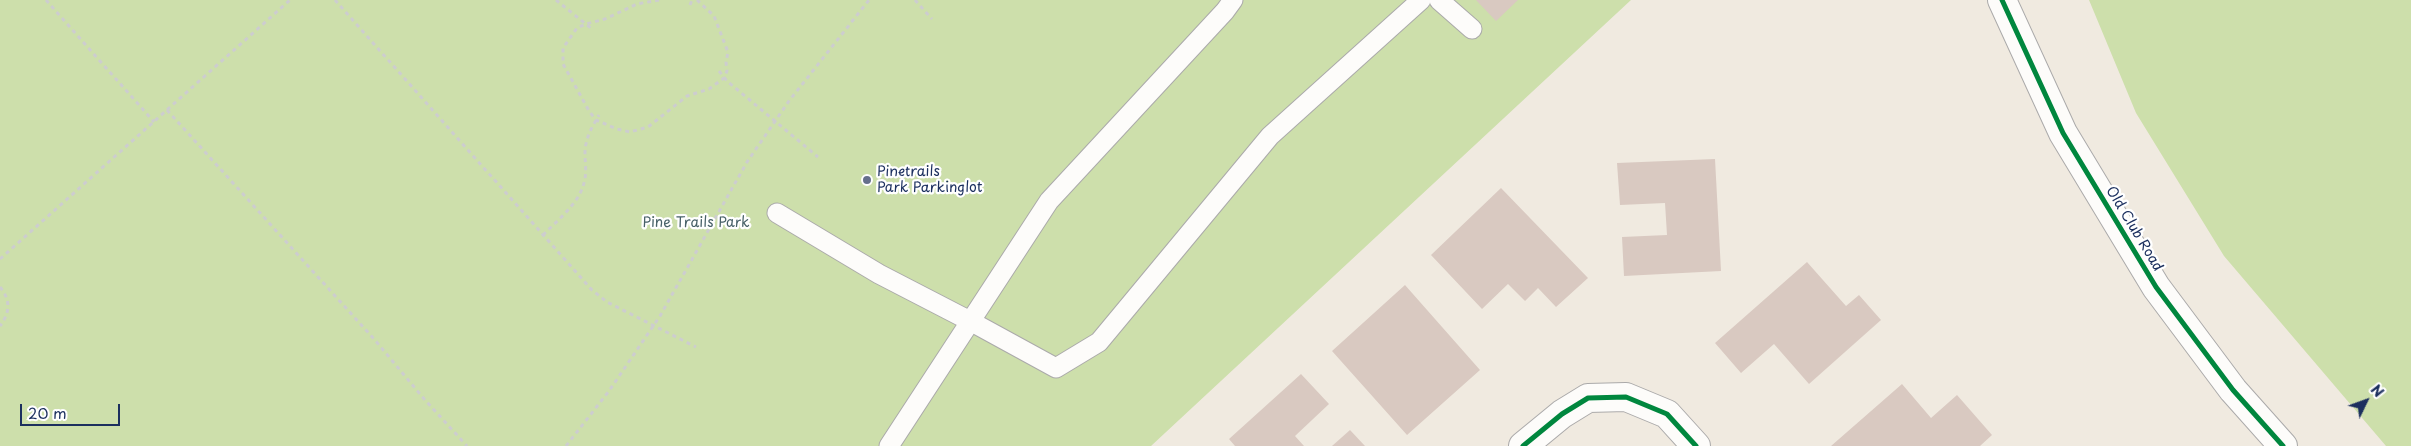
<!DOCTYPE html>
<style>
body{margin:0}
#map{position:relative;width:2411px;height:446px;overflow:hidden;background:#f0eae0;font-family:"Playpen Sans",sans-serif}
canvas{display:block}
.north{position:absolute;left:2341px;top:376px;width:50px;height:50px;-webkit-text-stroke:4px #fff;paint-order:stroke;rotate:48deg;font-size:14px;font-weight:700;line-height:20px;text-align:center;color:#1b2f5e}
.north::after{content:'';display:block;margin:auto;width:18px;height:22px;background:#1b2f5e;clip-path:polygon(50% 0,100% 100%,50% 72%,0 100%)}
.scale{position:absolute;left:20px;top:404px;width:100px;height:22px;box-sizing:border-box;border:2px solid #1b2f5e;border-top:0;padding-left:6px;font-size:15px;line-height:18px;white-space:nowrap;color:#1b2f5e;-webkit-text-stroke:4px #fff;paint-order:stroke}
</style>
<div id="map">
<canvas width="2411" height="446"></canvas>
<div class="north">N</div>
<div class="scale">20 m</div>
</div>
<script>
const g = document.querySelector('canvas').getContext('2d');
g.lineJoin = 'round';
function fillPath(path, color) {
  g.fillStyle = color;
  g.fill(path, 'evenodd');
}
function strokePath(path, color, width, dash) {
  g.strokeStyle = color;
  g.lineWidth = width;
  g.lineCap = dash ? 'butt' : 'round';
  g.setLineDash(dash || []);
  g.stroke(path);
}
function drawText(font, color, halo, rows, align = 'center') {
  g.font = font + ' "Playpen Sans",sans-serif';
  g.lineWidth = 4.5;
  g.setLineDash([]);
  g.textBaseline = 'middle';
  g.strokeStyle = halo;
  g.fillStyle = color;
  for (const [text, x, y, turn = 0] of rows) {
    g.save();
    g.translate(x, y);
    g.rotate((+turn || 0) * Math.PI / 180);
    g.textAlign = isNaN(turn) ? turn : align;
    if (halo) g.strokeText(text, 0, 0);
    g.fillText(text, 0, 0);
    g.restore();
  }
}
fillPath(new Path2D(`
 M 0,0 L 1631,0 L 1151,446 L 0,446 Z
 M 2089,0 L 2411,0 L 2411,446 L 2386,446 L 2224,256 L 2136,113 Z`), '#cddfab');
fillPath(new Path2D(`
 M 1476,0 L 1518,0 L 1496,21 Z
 M 1715,159 L 1721,271 L 1624,276 L 1622,237 L 1667,235 L 1665,203 L 1620,205 L 1617,163 Z
 M 1501,188 L 1588,278 L 1556,307 L 1538,288 L 1525,301 L 1508,284 L 1482,309 L 1431,255 Z
 M 1807,262 L 1846,306 L 1859,295 L 1881,320 L 1809,384 L 1774,344 L 1741,373 L 1715,343 Z
 M 1405,285 L 1480,370 L 1407,435 L 1332,351 Z
 M 1301,374 L 1329,404 L 1295,436 L 1304,446 L 1235,446 L 1229,439 Z
 M 1902,384 L 1931,418 L 1957,395 L 1992,435 L 1980,446 L 1831,446 Z
 M 1350,430 L 1365,446 L 1332,446 Z`), '#d9c9c1');
const lane = new Path2D(`
 M 1439,0 L 1472,29
 M 777,213 L 879,274 L 970,321 L 1056,368 L 1099,342 L 1270,136 L 1421,0
 M 889,446 L 1049,201 L 1225,11 L 1233,0`);
const street = new Path2D(`
 M 2002,0 L 2063,133 L 2156,287 L 2233,390 L 2283,446
 M 1523,446 L 1562,414 L 1588,398 L 1626,397 L 1667,414 L 1696,446`);
strokePath(lane, '#abaaaa', 21);
strokePath(street, '#abaaaa', 30);
strokePath(new Path2D(`
 M 46,0 L 154,122
 M 335,0 L 592,290 L 607,302 L 696,347
 M 556,0 L 592,29
 M 659,0 L 637,4 L 605,19 L 586,24 L 577,28 L 563,48 L 563,64 L 589,111 L 596,120 L 617,129 L 630,132 L 648,127 L 687,96 L 709,89 L 724,78 L 727,71 L 726,62 L 728,52 L 714,16 L 697,0
 M 915,0 L 932,19
 M 690,5 L 692,0
 M 719,71 L 727,81 L 818,157
 M 167,110 L 374,339 L 425,400 L 467,446
 M 543,235 C 558,220 579,203 584,183 C 588,170 583,156 586,144 C 588,133 594,124 599,115
 M 0,259 L 290,0
 M 0,287 C 11,300 10,313 0,326
 M 566,446 L 609,391 L 660,316 L 747,162 L 789,101 L 869,0`), '#cdcdcf', 3, [4, 4]);
strokePath(lane, '#fdfcfa', 19);
strokePath(street, '#fdfcfa', 28);
strokePath(new Path2D(`
 M 2002,0 L 2063,133 L 2156,287 L 2233,390 L 2283,446
 M 1523,446 L 1562,414 L 1588,398 L 1626,397 L 1667,414 L 1696,446`), '#00873e', 5);
for (const [x, y, r, color] of [
 [867,180,5,"#66708c"]
]) {
  const dot = new Path2D();
  dot.arc(x, y, r, 0, 2 * Math.PI);
  g.fillStyle = color;
  g.fill(dot);
  strokePath(dot, '#fff', 2);
}
drawText('14px', '#1b2f5e', '#fff', [
 ["Pinetrails",877,172],
 ["Park Parkinglot",877,188]
], 'left');
drawText('14px', '#486168', '#fff', [
 ["Pine Trails Park",696,223]
]);
drawText('14px', '#1b2f5e', '#fff', [
 ["Old Club Road",2134,229,59]
]);
</script>
